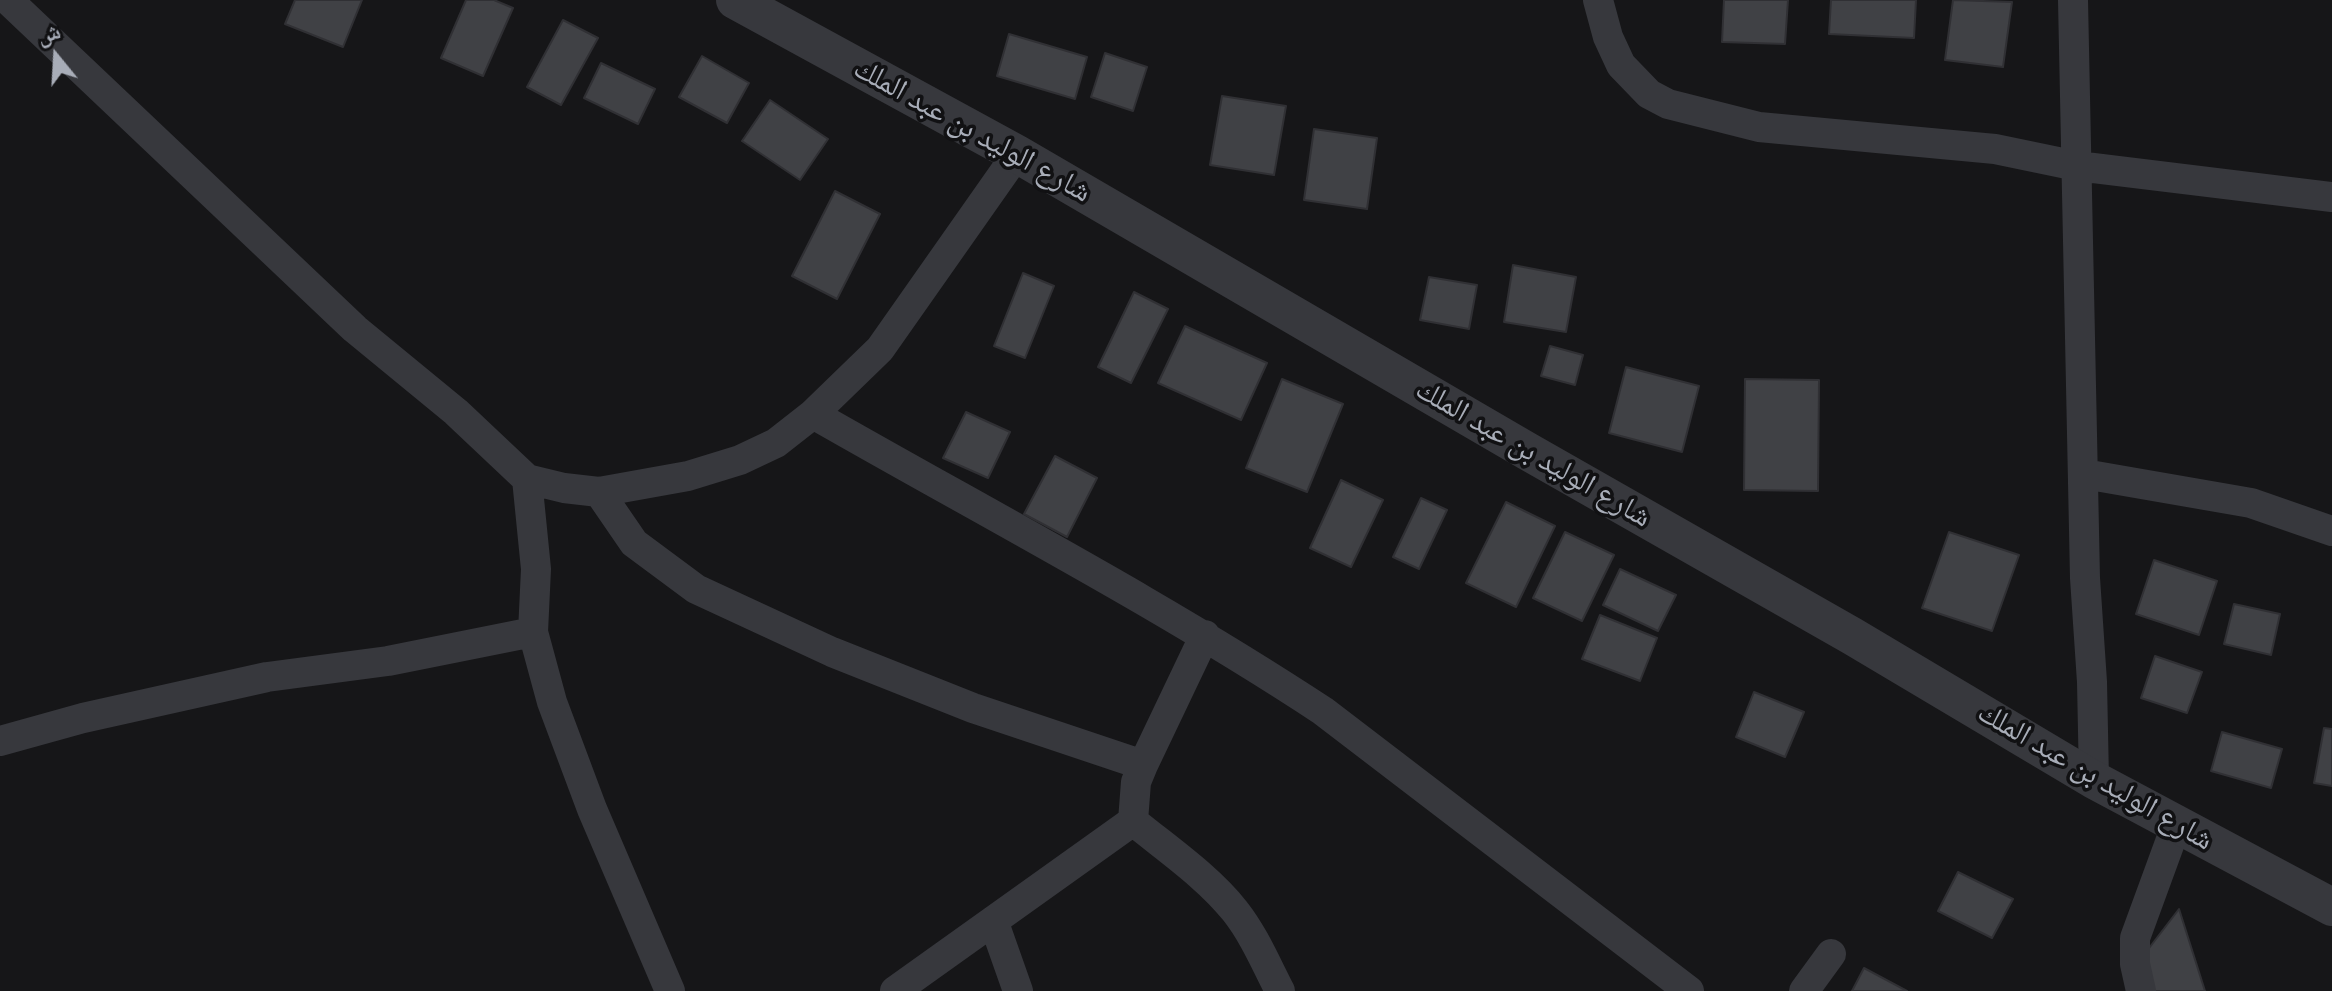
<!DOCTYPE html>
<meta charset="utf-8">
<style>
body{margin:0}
#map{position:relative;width:2332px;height:991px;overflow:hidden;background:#161618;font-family:"Space Grotesk","Noto Naskh Arabic",sans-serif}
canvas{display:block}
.north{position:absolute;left:16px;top:16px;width:80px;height:80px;-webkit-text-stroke:6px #111113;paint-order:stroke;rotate:342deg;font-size:22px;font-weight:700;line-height:32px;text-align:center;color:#a8adb8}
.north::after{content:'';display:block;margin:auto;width:28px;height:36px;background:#a8adb8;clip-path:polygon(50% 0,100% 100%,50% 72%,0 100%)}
</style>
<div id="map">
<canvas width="2332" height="991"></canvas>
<div class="north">ش</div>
</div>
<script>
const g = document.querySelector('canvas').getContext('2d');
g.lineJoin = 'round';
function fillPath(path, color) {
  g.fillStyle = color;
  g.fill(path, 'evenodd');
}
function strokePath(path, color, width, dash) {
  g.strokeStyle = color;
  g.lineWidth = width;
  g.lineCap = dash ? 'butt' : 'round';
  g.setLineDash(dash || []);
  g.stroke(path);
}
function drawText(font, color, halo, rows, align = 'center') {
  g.font = font + ' "Space Grotesk","Noto Naskh Arabic",sans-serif';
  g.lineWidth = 7;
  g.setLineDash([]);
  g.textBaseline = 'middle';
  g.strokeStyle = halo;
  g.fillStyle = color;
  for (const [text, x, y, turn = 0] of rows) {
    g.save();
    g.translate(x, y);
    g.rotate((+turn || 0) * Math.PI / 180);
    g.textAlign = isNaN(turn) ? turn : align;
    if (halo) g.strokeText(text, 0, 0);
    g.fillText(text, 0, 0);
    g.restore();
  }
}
const building = new Path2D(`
 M 295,0 L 362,0 L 343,47 L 285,24 Z
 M 466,0 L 494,0 L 513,8 L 483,76 L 441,58 Z
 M 1724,0 L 1788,0 L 1785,44 L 1722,42 Z
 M 1831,0 L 1916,0 L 1914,38 L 1829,34 Z
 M 1953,0 L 2012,2 L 2003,67 L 1945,60 Z
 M 563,20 L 598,38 L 561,105 L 527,87 Z
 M 1009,34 L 1087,57 L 1075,99 L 997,76 Z
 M 1105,53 L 1147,67 L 1133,111 L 1091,97 Z
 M 702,56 L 749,83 L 727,123 L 679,97 Z
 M 601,63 L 655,89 L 638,124 L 584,98 Z
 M 1222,96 L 1286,106 L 1274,175 L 1210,165 Z
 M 770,100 L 828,139 L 800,180 L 742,141 Z
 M 1314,129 L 1377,138 L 1367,209 L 1304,200 Z
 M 835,191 L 880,214 L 837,299 L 792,276 Z
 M 1513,265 L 1576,277 L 1566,332 L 1504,322 Z
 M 1023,273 L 1054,286 L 1025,358 L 994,346 Z
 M 1429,277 L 1477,285 L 1469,329 L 1420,320 Z
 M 1134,292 L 1168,309 L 1131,383 L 1098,367 Z
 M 1185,326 L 1267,363 L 1241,420 L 1158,383 Z
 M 1550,346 L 1583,355 L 1575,385 L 1541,376 Z
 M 1626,367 L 1699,386 L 1682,452 L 1609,433 Z
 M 1282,379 L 1343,404 L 1307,492 L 1246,468 Z
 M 1745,379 L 1819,380 L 1818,491 L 1744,490 Z
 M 966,412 L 1010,432 L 988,478 L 943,458 Z
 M 1055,456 L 1097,478 L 1067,537 L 1024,514 Z
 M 1341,480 L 1383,500 L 1351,567 L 1310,548 Z
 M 1421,498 L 1447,510 L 1419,569 L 1393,557 Z
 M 1506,502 L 1555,526 L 1516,607 L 1466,583 Z
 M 1565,532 L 1614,555 L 1582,621 L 1533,598 Z
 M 1949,532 L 2019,555 L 1992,631 L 1922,608 Z
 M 2154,560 L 2217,581 L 2199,635 L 2136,614 Z
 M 1620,569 L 1676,595 L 1658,631 L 1603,605 Z
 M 2234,604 L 2280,614 L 2271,655 L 2224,644 Z
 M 1600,615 L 1657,638 L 1640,681 L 1582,659 Z
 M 2155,656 L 2202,672 L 2187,713 L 2141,698 Z
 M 1754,692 L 1804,712 L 1785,757 L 1736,737 Z
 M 2324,728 L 2332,729 L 2332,786 L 2314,783 Z
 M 2222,732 L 2282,749 L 2271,788 L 2211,771 Z
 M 1958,872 L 2013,899 L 1992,938 L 1938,911 Z
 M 2179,909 L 2205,991 L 2154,991 L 2143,956 Z
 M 1864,968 L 1907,991 L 1852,991 Z`);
fillPath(building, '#404145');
strokePath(building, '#303034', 2);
strokePath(new Path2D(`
 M 8,0 L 355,329 L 456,412 L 527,479 L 564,488 L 599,492 L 688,476 L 740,460 L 776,443 L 813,414 L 880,349 L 1017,154
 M 1598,0 L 1608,37 L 1621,65 L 1649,94 L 1668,104 L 1759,127 L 1995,149 L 2077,166 L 2332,197
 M 2073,0 L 2085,578 L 2092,682 L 2094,780
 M 813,414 C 984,512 1159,603 1323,711 L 1689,991
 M 2084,474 L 2251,503 L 2332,531
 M 527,479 L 536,569 L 533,632 L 552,702 L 592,809 L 670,991
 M 599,492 L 634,543 L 696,589 L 832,652 L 973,708 L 1143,765
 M 0,741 L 83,718 L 267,677 L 388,661 L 533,632
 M 1133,821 L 1136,782 L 1143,765 L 1205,635
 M 994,923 L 1018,991
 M 895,991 L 1133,821 C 1167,849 1207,876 1235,911 C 1254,935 1266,964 1280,991
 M 1804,991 L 1831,954
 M 2141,991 L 2135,964 L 2135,938 L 2176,826`), '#37383d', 30);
strokePath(new Path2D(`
 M 735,0 L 1017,154 L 1527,451 L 1852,636 L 2094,780 L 2332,907`), '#37383d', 38);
drawText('30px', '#a8adb8', '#111113', [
 ["شارع الوليد بن عبد الملك",972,131,29],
 ["شارع الوليد بن عبد الملك",1533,454,30],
 ["شارع الوليد بن عبد الملك",2095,777,30]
]);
</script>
